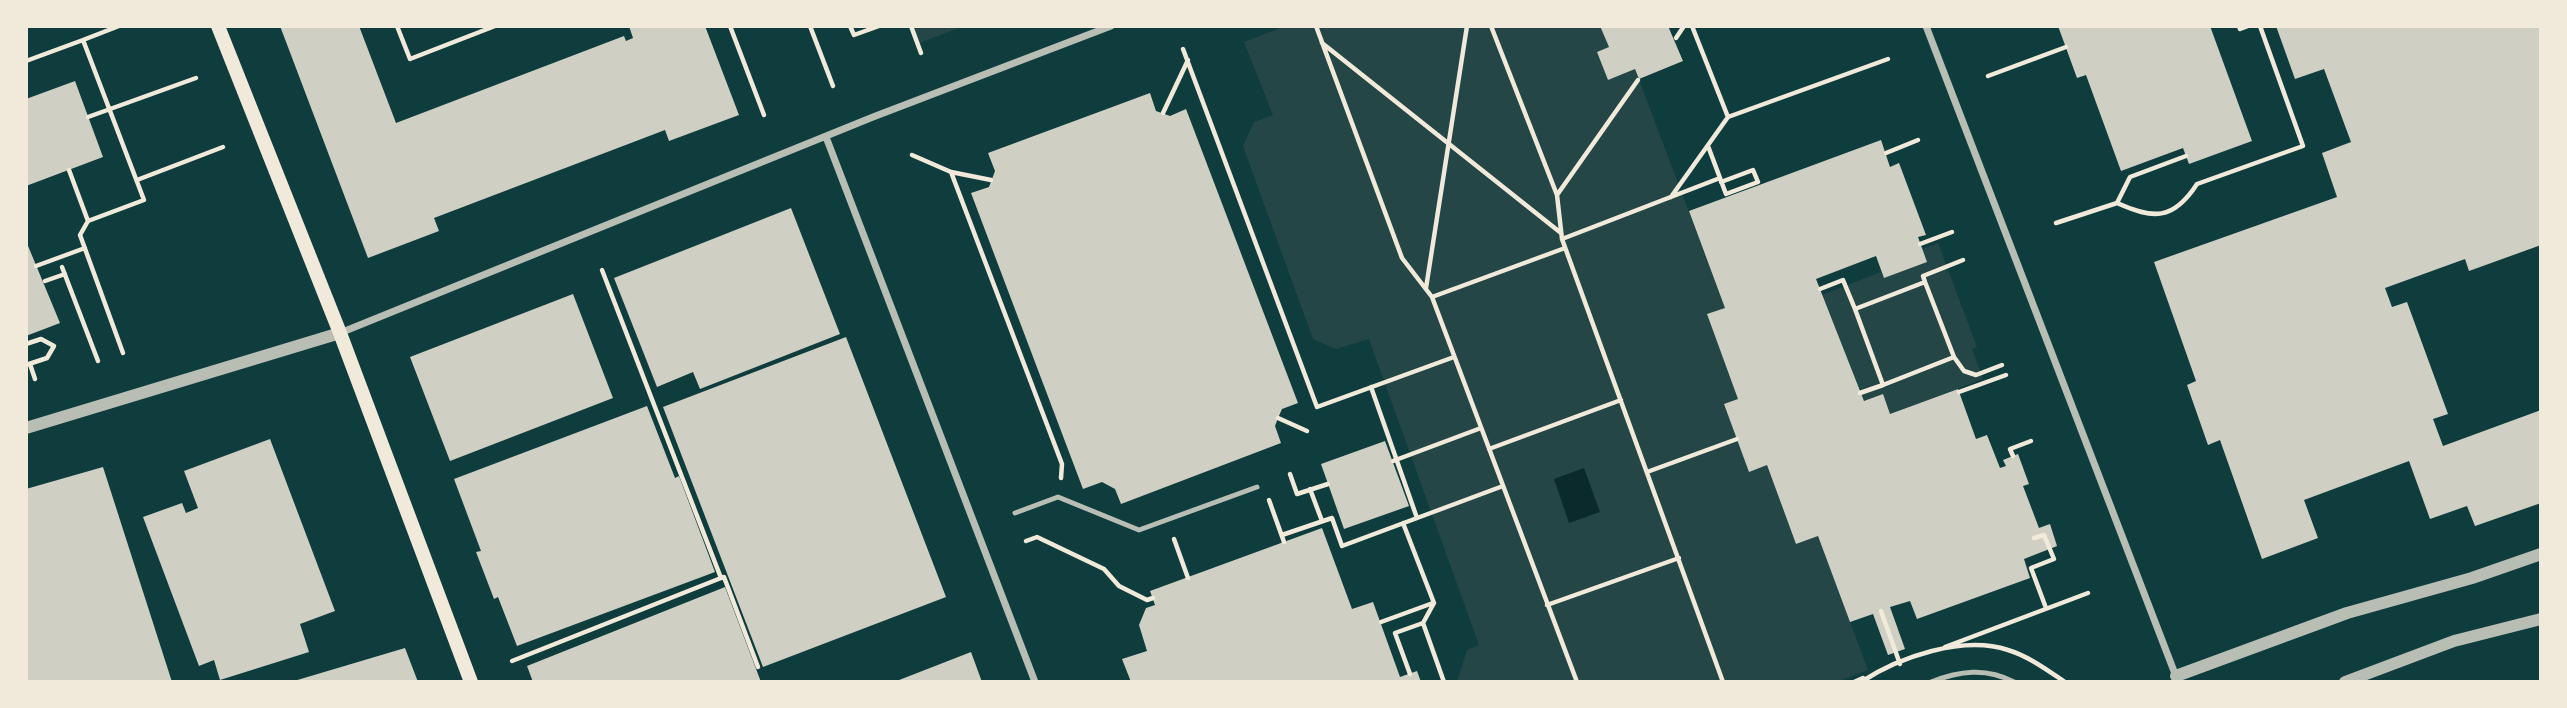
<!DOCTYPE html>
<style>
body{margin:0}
#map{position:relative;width:2567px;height:708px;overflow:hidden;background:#0f3d3e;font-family:"Nunito Sans",sans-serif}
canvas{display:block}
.frame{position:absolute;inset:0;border:28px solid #f1e9da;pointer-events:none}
</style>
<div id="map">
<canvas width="2567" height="708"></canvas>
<div class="frame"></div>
</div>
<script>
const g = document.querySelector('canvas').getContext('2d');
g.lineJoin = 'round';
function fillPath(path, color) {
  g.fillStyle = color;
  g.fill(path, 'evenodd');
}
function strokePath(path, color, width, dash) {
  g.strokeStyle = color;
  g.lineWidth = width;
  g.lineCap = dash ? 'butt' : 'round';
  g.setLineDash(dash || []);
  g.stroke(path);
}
fillPath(new Path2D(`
 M 911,26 L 964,26 L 917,44 Z
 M 1285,26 L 1600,26 L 1609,47 L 1597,52 L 1608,80 L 1635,69 L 1725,308 L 1738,399 L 1725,404 L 1749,471 L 1767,465 L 1796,544 L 1818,536 L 1868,670 L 1836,682 L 1457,682 L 1467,650 L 1479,645 L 1369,339 L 1336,349 L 1313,339 L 1243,146 L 1254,122 L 1273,115 L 1244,42 Z
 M 1938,243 L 1977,347 L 1972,349 L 1983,379 L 1890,414 L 1864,401 L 1822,295 L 1881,272 L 1884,277 L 1922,249 Z`), '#244646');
fillPath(new Path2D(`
 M 1584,468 L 1600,512 L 1569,523 L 1554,479 Z`), '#0a2a2b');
fillPath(new Path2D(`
 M 280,26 L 359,26 L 396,123 L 624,36 L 626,41 L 633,38 L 629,26 L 705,26 L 739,115 L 669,141 L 665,130 L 434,218 L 439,231 L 368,258 Z
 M 1600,26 L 1668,26 L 1683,61 L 1639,79 L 1635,69 L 1608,80 L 1597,52 L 1609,47 Z
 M 2058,26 L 2210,26 L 2252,141 L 2189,164 L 2183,148 L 2121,171 L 2086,75 L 2077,78 Z
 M 2276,26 L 2541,26 L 2541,245 L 2469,271 L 2465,259 L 2385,288 L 2392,307 L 2407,302 L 2448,414 L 2433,419 L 2443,446 L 2541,410 L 2541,503 L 2475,526 L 2467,506 L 2430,519 L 2409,461 L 2304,500 L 2318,538 L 2262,559 L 2220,440 L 2208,445 L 2187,385 L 2196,381 L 2154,262 L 2337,197 L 2322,153 L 2351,142 L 2324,69 L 2295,79 Z
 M 75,81 L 103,157 L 26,186 L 26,99 Z
 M 1150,93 L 1156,111 L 1170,116 L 1186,109 L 1298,403 L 1282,409 L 1278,418 L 1275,426 L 1281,443 L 1121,504 L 1115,489 L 1102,482 L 1083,489 L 971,193 L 989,187 L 995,171 L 988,153 Z
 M 1881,140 L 1890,167 L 1899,163 L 1926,235 L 1918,237 L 1927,262 L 1884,278 L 1876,256 L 1816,279 L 1864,401 L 1883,394 L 1890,414 L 1958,389 L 1976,439 L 1987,435 L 2000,468 L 2006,466 L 2003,460 L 2018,454 L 2029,484 L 2023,486 L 2039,528 L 2050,524 L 2057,546 L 2024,559 L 2030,578 L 1917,619 L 1910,601 L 1890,607 L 1905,649 L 1888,655 L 1873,614 L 1850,622 L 1818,536 L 1796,544 L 1767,465 L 1749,472 L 1724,404 L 1738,399 L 1707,314 L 1725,308 L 1689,211 Z
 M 791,208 L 840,334 L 700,389 L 693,372 L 657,387 L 614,278 Z
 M 26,241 L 60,323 L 26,336 Z
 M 573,294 L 613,398 L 450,461 L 410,357 Z
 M 846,337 L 946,597 L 763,667 L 663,407 Z
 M 647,406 L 675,478 L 679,476 L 715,572 L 517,646 L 498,597 L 494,599 L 476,552 L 481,551 L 454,479 Z
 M 270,439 L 335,611 L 300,624 L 309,652 L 220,680 L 214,660 L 199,666 L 143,517 L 182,503 L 186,513 L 198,508 L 184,471 Z
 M 1385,441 L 1409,506 L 1344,529 L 1321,464 Z
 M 103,467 L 172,682 L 26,682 L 26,489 Z
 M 1322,528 L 1352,609 L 1373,602 L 1400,677 L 1417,671 L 1421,682 L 1131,682 L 1122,659 L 1147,651 L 1139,625 L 1146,608 L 1155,605 L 1150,591 Z
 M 725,587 L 761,682 L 533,682 L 527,666 Z
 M 405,648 L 418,682 L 294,682 L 294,681 Z
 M 971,652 L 982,682 L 894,682 Z`), '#cfcfc3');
strokePath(new Path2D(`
 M 119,26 L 83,40 L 144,200 L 88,221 L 80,235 L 123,353
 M 397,26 L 410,59 L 495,26
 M 730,26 L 764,115
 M 810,26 L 833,86
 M 850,26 L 854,35 L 879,26
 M 911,26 L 921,53
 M 1316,26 L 1402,258 L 1432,297 L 1577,682
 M 1491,26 L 1557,195 L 1562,239 L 1723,682
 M 1692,26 L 1728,117
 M 2239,26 L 2240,29 L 2248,26
 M 1676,38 L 1684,26
 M 1322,43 L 1561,233
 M 1183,49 L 1317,407 L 1454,357
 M 26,61 L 83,40
 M 1988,76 L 2066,47
 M 1163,113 L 1188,60
 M 88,117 L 196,78
 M 1708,146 L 1726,194
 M 1886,153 L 1918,140
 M 912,155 L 951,172 L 1062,464 L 1061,478
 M 69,170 L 88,221
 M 951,172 L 991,180
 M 137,180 L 223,147
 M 1721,182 L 1753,170 L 1758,182 L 1726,194
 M 1557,195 L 1638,80
 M 1671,197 L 1728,117 L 1888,59
 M 2117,203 L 2130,177 L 2186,156
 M 2056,223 L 2117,203 C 2153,219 2173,221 2197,184 L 2303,146 L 2260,26
 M 1562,239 L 1720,178
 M 1920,244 L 1952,232
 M 36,266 L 85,248
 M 62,267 L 98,361
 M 45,281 L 65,274
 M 1925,282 L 1855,309 L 1883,385 L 1954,357 L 1925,282 L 1923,276 L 1963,260
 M 1426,288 L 1467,26
 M 1820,289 L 1843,280 L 1855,309
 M 1432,297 L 1565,248
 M 26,344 L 41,339 L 54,346 L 47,358 L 26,365
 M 1954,357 L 1964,371 L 1976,375 L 2002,365
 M 30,364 L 35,379
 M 1371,387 L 1417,518
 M 1959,392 L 2006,375
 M 1860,393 L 1883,385
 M 1278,418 L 1307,431
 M 1489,449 L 1621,400
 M 2013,456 L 2010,449 L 2031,441
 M 1393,461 L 1481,428
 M 1647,472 L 1737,439
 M 1290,474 L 1297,494 L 1328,484
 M 1310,489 L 1322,521
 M 1269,500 L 1284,542
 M 1403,523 L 1434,603 L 1423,623 L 1444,682
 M 1282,535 L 1332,518 L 1342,546 L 1503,486
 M 2034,538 L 2044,535 L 2054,559 L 2031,568 L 2046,608
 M 1174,539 L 1188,578
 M 1026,541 L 1037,537 L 1104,569 L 1119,586 L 1147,600 L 1153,598
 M 721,578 L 724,577 L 758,667
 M 1547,605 L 1679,558
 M 1881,611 L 1900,664
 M 1381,622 L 1433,603
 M 1945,647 L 2088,593
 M 512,661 L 721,578 L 602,270
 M 1410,674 L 1395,633 L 1423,623
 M 1854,682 L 1863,678
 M 1861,682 C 1899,657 1963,635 2008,650 C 2028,656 2047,670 2065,682`), '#f1e9da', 4.5);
strokePath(new Path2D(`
 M 1015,513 L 1058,497 L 1139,530 L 1257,487
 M 1931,682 C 1959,671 1986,667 2014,682`), '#b8beb3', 5);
strokePath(new Path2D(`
 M 1926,26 L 2177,679
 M 826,137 L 1035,682
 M 340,333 L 873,117 L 1111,26`), '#b8beb3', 7);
strokePath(new Path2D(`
 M 26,428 L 340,333
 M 2176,676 L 2347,613 L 2472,578 L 2541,554
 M 2345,682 L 2454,641 L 2541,619`), '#b8beb3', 12);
strokePath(new Path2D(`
 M 218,26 L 340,333 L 471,682`), '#f1e9da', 14);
</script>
